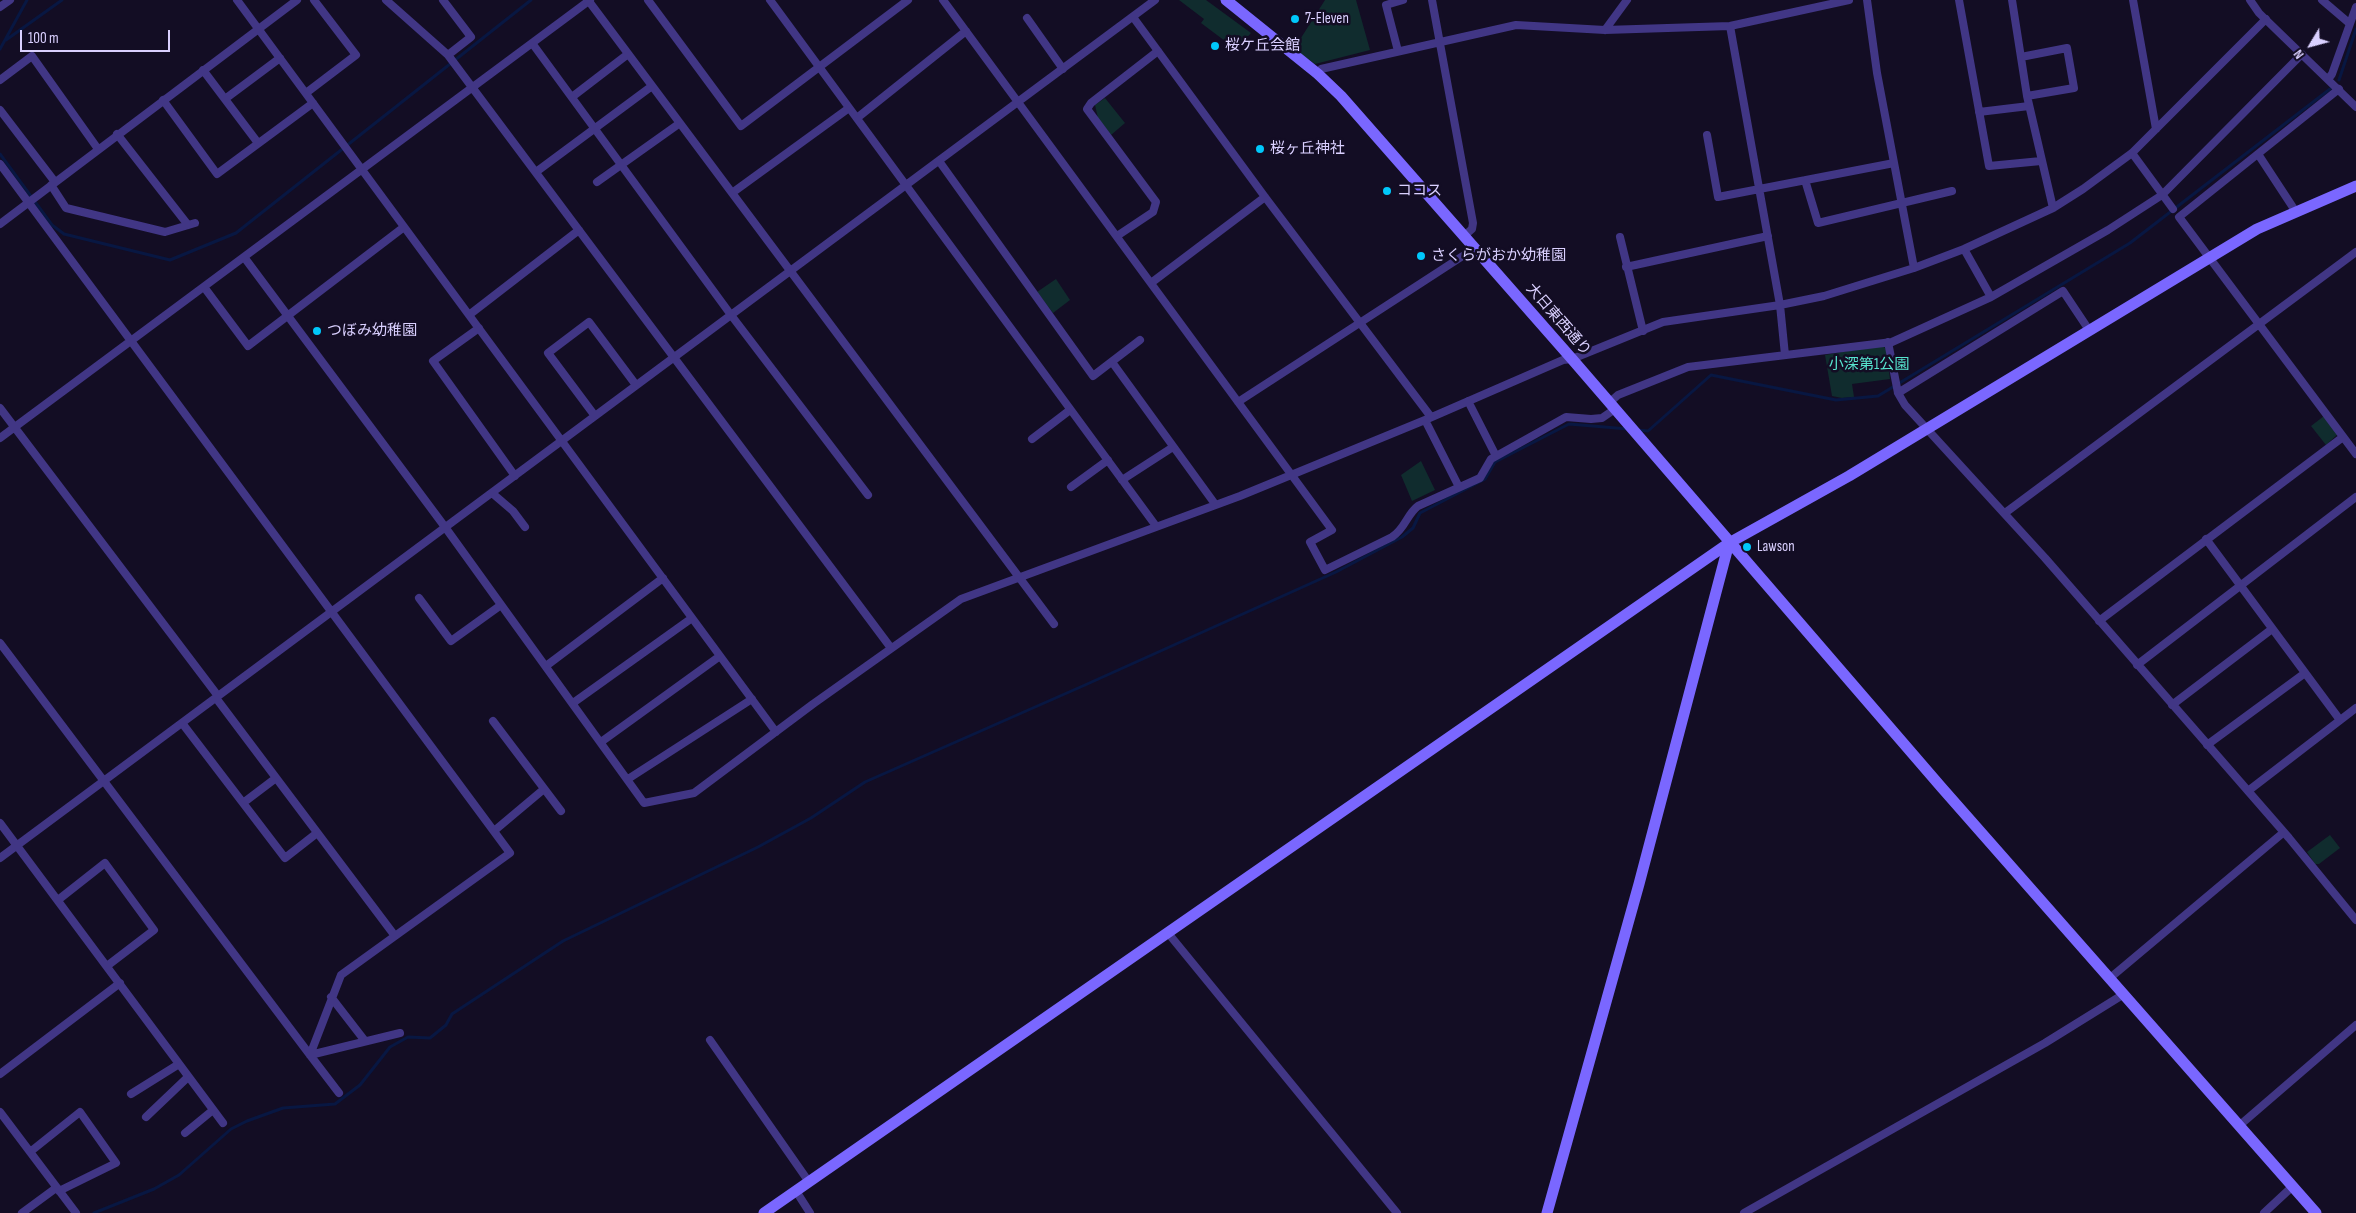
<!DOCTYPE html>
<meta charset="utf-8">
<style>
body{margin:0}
#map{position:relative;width:2356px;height:1213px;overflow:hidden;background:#130d24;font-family:"Sofia Sans Condensed",sans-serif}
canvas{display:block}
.north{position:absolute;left:2286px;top:20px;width:50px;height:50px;-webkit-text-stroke:4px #130d24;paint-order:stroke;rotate:233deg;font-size:14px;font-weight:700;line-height:20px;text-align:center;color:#dad0ff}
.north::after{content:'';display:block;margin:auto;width:18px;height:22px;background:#dad0ff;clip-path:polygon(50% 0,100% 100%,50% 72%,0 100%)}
.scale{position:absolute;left:20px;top:30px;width:150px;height:22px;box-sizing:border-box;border:2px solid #dad0ff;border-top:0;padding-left:6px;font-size:15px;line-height:18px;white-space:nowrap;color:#dad0ff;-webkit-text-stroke:4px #130d24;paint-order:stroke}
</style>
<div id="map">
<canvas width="2356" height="1213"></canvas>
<div class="north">N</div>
<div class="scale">100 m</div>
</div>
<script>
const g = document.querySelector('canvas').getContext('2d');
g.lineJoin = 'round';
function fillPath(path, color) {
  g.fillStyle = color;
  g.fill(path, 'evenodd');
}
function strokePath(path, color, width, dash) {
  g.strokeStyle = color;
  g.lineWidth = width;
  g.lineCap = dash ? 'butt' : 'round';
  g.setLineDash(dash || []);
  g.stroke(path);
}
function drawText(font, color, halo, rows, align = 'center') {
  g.font = font + ' "Sofia Sans Condensed","Noto Sans JP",sans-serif';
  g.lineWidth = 5;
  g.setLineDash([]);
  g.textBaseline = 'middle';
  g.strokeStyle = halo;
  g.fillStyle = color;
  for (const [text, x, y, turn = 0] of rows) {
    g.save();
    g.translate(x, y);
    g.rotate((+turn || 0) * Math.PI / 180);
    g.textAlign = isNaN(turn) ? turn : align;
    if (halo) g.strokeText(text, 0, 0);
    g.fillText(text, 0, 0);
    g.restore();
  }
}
fillPath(new Path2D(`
 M 1179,0 L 1206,0 L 1251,33 L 1241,44 L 1230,35 L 1225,41 L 1201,23 L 1204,19 Z
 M 1325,0 L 1356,0 L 1370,50 L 1315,64 L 1294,49 Z
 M 1105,98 L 1125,123 L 1111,135 L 1098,118 L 1095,105 Z
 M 1056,279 L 1070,300 L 1053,313 L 1037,292 Z
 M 1882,345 L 1886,349 L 1890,379 L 1852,384 L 1854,397 L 1842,398 L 1832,396 L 1825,355 Z
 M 2324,416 L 2338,434 L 2326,445 L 2311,426 Z
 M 1421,461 L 1435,490 L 1412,501 L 1401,475 Z
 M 2330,835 L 2340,848 L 2319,864 L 2315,864 L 2307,852 Z`), '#102c2e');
strokePath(new Path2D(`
 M 6,40 L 62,0
 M 0,49 L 27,0
 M 2339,80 L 2356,29
 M 0,154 L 52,225 L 64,234 L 170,260 L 236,233 L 531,0
 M 1637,430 L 1648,431 L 1711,375 L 1836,400 L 1878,396 L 2130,243 L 2330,89
 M 94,1213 L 154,1189 L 179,1175 L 231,1129 L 247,1121 L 283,1108 L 335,1104 L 360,1085 L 390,1047 L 408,1037 L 430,1038 L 446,1025 L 452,1014 L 563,941 L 758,847 L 811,818 L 865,782 L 1085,685 L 1336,572 L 1402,537 L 1413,528 L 1420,513 L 1485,479 L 1495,462 L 1569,424 L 1628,429`), '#081742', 3);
strokePath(new Path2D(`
 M 237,0 L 776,732
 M 386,0 L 448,55 L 891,648
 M 443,0 L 471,37 L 448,55
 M 588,0 L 1054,624
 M 648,0 L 741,126 L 908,0
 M 770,0 L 1156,526
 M 943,0 L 1332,530 L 1310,542 L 1325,570 L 1392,537 C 1405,529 1407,514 1418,506 L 1480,478 L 1491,459 L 1566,417 L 1591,419 L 1602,418 L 1615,409
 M 1432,0 L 1473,223 L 1472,229 L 1464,236
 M 1867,0 L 1877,73 L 1914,268
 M 1959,0 L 1989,166 L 2041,161
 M 2012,0 L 2027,96 L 2053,208
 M 2133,0 L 2156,129
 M 2250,0 L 2259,13 L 2356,107
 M 2322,0 L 2349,23
 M 0,7 L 10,0
 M 1133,17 L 1265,197 L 1431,417
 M 1027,18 L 1063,69
 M 1730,26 L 1780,305 L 1785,355
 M 1605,30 L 1627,0
 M 532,43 L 731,315 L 868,495
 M 1398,51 L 1386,5 L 1403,0
 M 2021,57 L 2067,48 L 2074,88 L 2027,96
 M 203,70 L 258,143
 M 1318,74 L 1321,69 L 1516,25 L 1605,30 L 1730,26 L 1849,0
 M 2329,78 L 2332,74 L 2356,7
 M 0,80 L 32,56 L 98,149
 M 2339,89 L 2179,217 L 2356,454
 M 306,93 L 356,55 L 314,0
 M 572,97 L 628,54
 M 225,99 L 280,58
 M 163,100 L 217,174 L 313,103
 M 0,110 L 55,182
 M 1979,112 L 2029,106
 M 857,118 L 966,31
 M 117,134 L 188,225
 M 1707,135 L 1718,197 L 1894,163
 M 2132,153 L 2173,209
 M 2258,154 L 2296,212
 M 939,161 L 1093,376 L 1140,340
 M 0,164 L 510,853 L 341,975 L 310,1055
 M 536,172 L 652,86
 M 1805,180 L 1818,223 L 1952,191
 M 597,182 L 680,123
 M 51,185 L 66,208 L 165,232 L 195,223
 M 732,193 L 849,108
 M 0,224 L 297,0
 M 1117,236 L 1153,212 L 1156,202 L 1087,109 L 1091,103 L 1158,51
 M 1620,237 L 1643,331
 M 1964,249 L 1991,297
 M 244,257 L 445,527 L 644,803 L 694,793 L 813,704 L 961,599 L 1240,496 L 1425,420 L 1563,360 L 1572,359 L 1663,322 L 1780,305 L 1824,296 L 1914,268 L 1964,249 L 2053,208 L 2083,189 L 2132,153 L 2266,19
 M 1626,267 L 1768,236
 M 1151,283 L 1265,197
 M 204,287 L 248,346 L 404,227
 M 469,315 L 579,230
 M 479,328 L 433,361 L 515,476
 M 1888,342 L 1898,393 L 1905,405 L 2045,558 L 2289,838 L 2356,920
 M 1112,362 L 1215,504
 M 1898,393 L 2063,291 L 2089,330
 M 1468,401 L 1496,456
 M 1238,402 L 1475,248
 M 1610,402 L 1618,395 L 1688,367 L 1892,342 L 1991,297 L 2108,230 L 2162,195 L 2302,54
 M 0,408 L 218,696
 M 595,416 L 548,353 L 589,322 L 636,385
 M 1425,420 L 1459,487
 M 0,438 L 590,0
 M 1032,439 L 1070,410
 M 1122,480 L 1173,447
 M 1071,487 L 1108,460
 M 492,493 L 513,511 L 525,527
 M 2005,513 L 2356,252
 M 2206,539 L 2340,720
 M 419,598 L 451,641 L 501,605
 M 2099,621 L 2343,437
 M 0,643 L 310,1055
 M 2137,665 L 2356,497
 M 546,666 L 663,578
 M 216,698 L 395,936
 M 573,703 L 692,618
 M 2172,705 L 2272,629
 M 493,721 L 561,811
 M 182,723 L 285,858 L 317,833
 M 601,742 L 720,656
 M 2207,745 L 2305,673
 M 628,779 L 752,699
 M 2248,791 L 2356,708
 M 243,803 L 276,778
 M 0,823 L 223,1123
 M 494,831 L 544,789
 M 0,858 L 1155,0
 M 58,900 L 105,863 L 154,930 L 107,966
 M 1168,933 L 1397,1213
 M 2110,978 L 2284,832
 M 331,997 L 365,1041
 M 710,1040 L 809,1182
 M 0,1074 L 120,983
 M 339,1093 L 310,1055 L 400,1033
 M 131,1094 L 179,1064
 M 0,1112 L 76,1213
 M 146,1117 L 188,1077
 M 2240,1125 L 2356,1025
 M 185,1133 L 213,1110
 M 30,1152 L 80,1112 L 116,1163 L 59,1191
 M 796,1191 L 810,1213
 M 22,1213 L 56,1188
 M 1744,1213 L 2045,1043 L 2124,994
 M 2264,1213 L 2293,1186`), '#413685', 8);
strokePath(new Path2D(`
 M 1226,0 L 1318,74 L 1341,96 L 1572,359 L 1942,788 L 2316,1213
 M 764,1213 L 1729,543 L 1849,476 L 2257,229 L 2356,186
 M 1547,1213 L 1639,884 L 1729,543`), '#7a67ff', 11);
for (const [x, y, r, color] of [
 [1295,19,5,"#00c8fb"],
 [1215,46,5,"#00c8fb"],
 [1260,149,5,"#00c8fb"],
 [1387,191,5,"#00c8fb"],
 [1421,256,5,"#00c8fb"],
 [317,331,5,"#00c8fb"],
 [1747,547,5,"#00c8fb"]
]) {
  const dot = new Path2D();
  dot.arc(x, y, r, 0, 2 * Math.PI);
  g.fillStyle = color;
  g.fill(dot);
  strokePath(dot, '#130d24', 2);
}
drawText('15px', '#dad0ff', '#130d24', [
 ["7-Eleven",1305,19],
 ["桜ケ丘会館",1225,46],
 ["桜ヶ丘神社",1270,149],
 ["ココス",1397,191],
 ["さくらがおか幼稚園",1431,256],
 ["つぼみ幼稚園",327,331],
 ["Lawson",1757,547]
], 'left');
drawText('15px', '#dad0ff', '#130d24', [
 ["大日東西通り",1558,320,49]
]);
drawText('15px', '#57e4cf', '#130d24', [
 ["小深第1公園",1869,365]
]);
</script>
